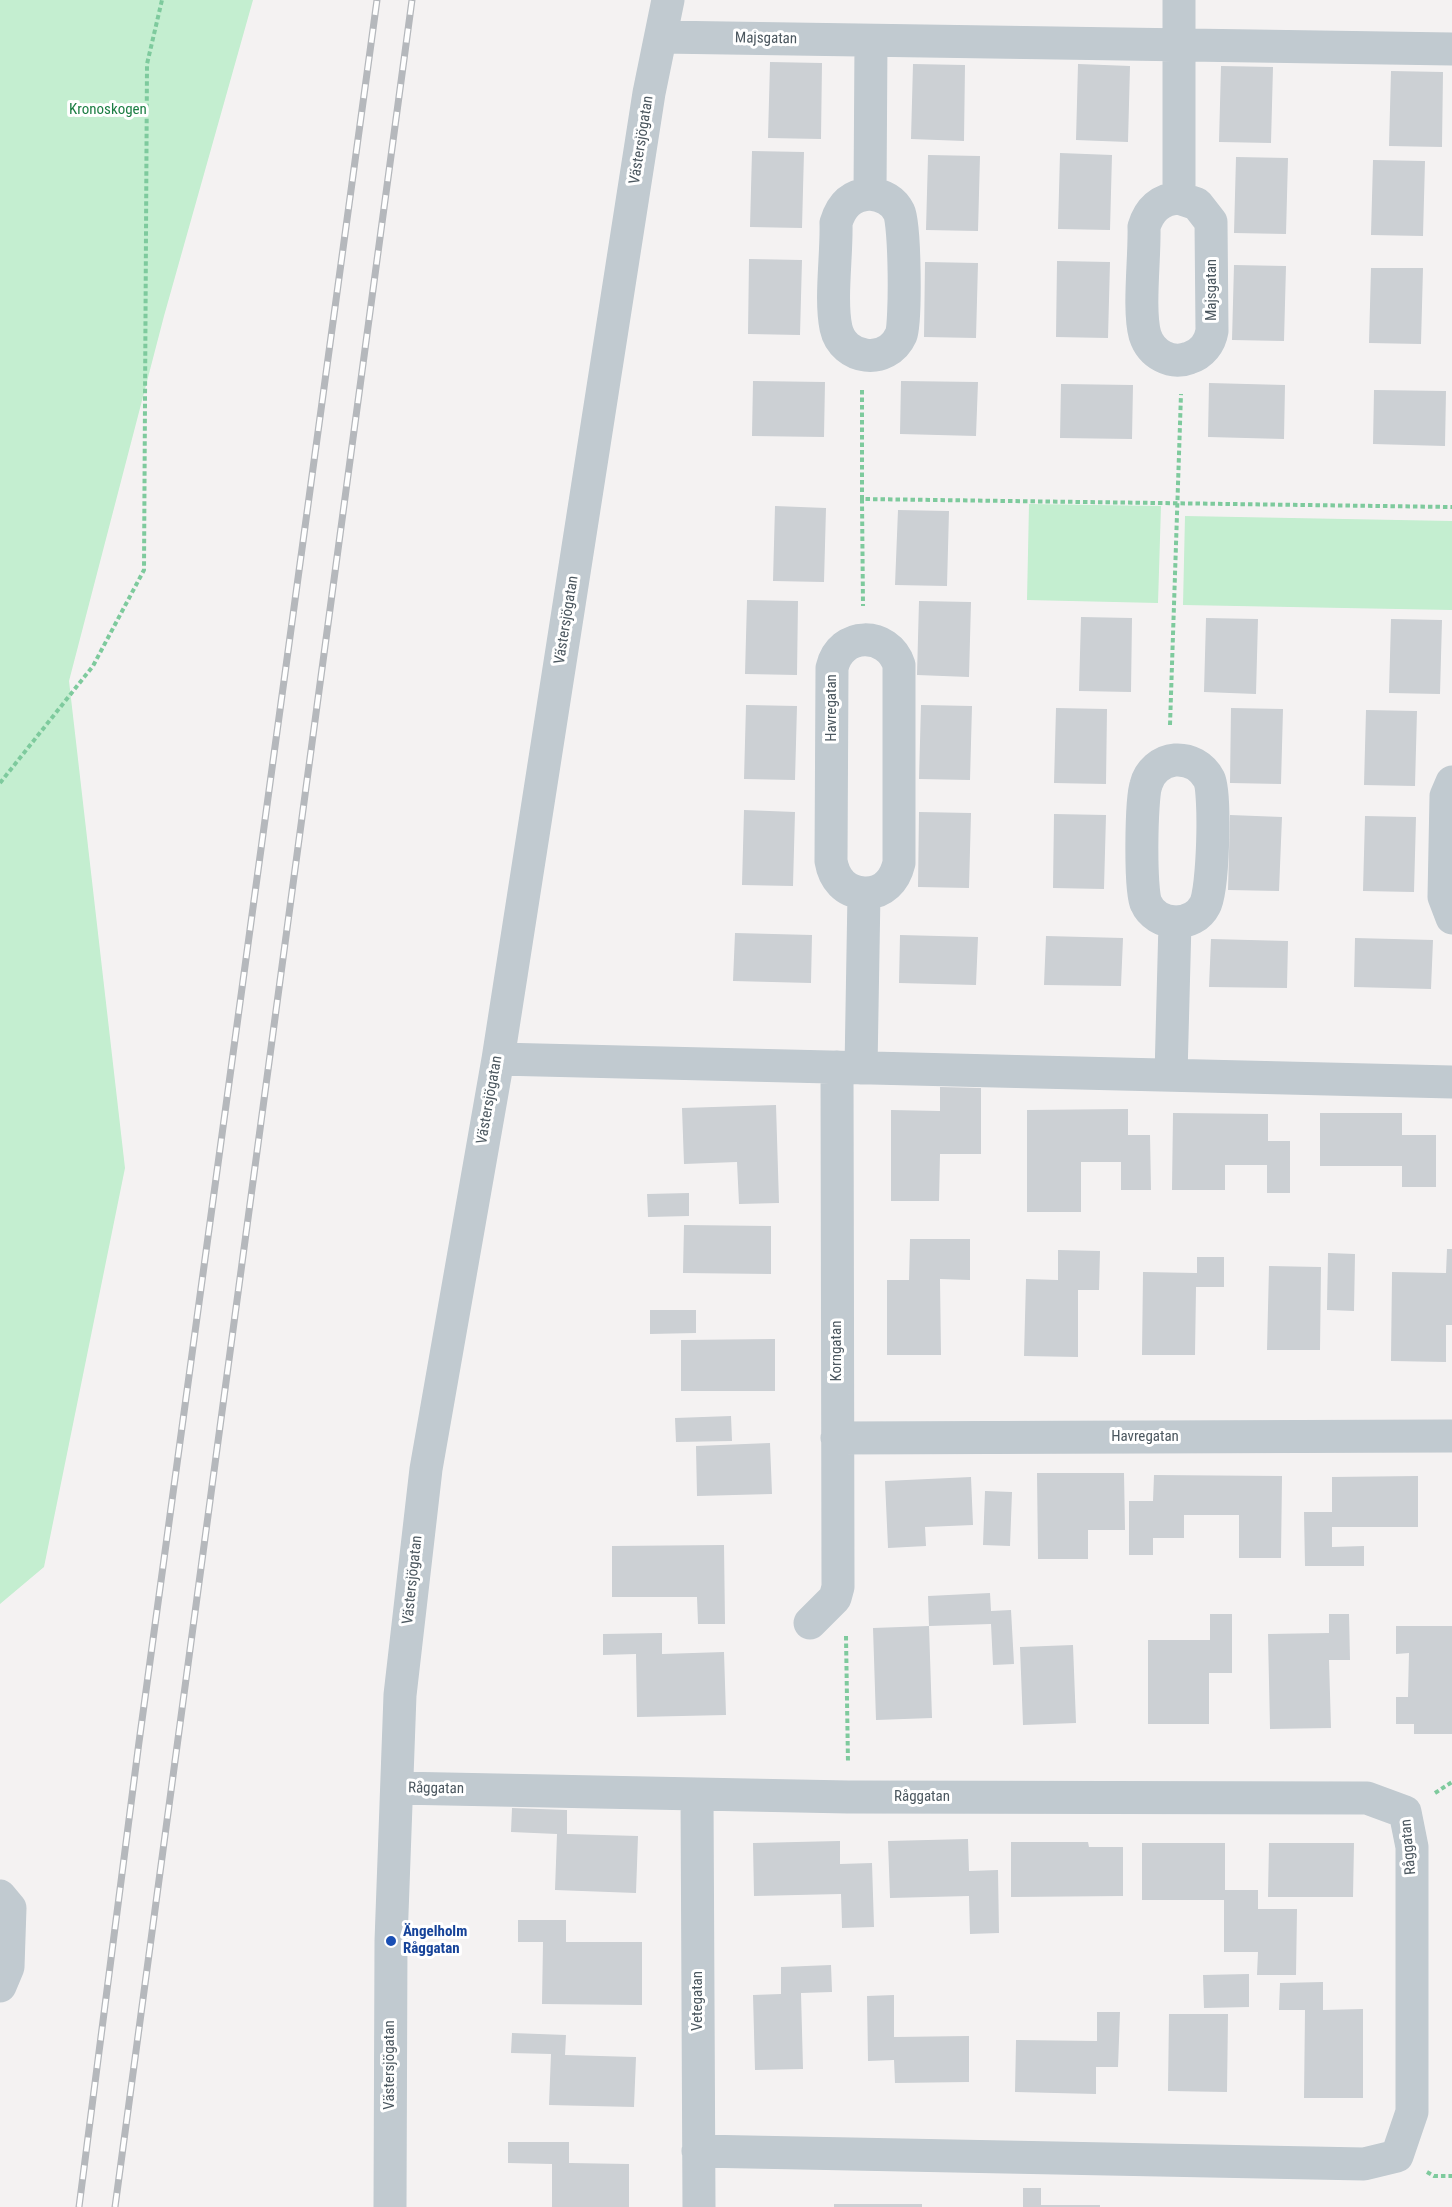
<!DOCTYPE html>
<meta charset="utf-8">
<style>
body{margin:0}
canvas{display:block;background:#f4f2f2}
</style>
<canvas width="1452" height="2207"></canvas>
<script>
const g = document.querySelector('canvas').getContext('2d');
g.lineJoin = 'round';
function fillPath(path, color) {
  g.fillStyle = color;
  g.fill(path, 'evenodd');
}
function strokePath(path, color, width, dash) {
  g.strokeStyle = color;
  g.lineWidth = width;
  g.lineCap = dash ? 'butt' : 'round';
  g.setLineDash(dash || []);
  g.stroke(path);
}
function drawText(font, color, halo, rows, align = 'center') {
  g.font = font + ' "Roboto Condensed",sans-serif';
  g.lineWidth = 6;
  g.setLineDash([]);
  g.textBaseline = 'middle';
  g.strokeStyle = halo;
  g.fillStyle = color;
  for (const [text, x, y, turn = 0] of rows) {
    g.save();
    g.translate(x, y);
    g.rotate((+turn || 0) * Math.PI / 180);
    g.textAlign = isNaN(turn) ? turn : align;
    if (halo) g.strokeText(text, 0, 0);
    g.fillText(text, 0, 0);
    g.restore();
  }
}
fillPath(new Path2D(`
 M 0,0 L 253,0 L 164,316 L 69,681 L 125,1168 L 44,1567 L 0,1604 Z
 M 1029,504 L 1161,506 L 1158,603 L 1027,600 Z
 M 1185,516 L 1452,521 L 1452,610 L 1183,605 Z`), '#c4eed0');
fillPath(new Path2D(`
 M 770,62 L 822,63 L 821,139 L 768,138 Z
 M 913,64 L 965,65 L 964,141 L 911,139 Z
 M 1078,64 L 1130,66 L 1128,142 L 1076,140 Z
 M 1221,66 L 1273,67 L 1271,143 L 1219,142 Z
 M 1391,71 L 1443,72 L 1442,147 L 1389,146 Z
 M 752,151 L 804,152 L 802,228 L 750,227 Z
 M 1060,153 L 1112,155 L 1110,230 L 1058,229 Z
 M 928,155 L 980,156 L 978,231 L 926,230 Z
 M 1236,157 L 1288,158 L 1286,234 L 1234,233 Z
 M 1373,160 L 1425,161 L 1423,236 L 1371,235 Z
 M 749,259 L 802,260 L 800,335 L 748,334 Z
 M 1057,261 L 1110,262 L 1108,338 L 1056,337 Z
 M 925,262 L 978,263 L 976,338 L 924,337 Z
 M 1234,265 L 1286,266 L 1284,341 L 1232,340 Z
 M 1371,268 L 1423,268 L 1421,344 L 1369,343 Z
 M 753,381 L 825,382 L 824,437 L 752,436 Z
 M 901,381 L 978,382 L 976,436 L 900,434 Z
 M 1209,383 L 1285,385 L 1284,439 L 1208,437 Z
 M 1061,384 L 1133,385 L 1132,439 L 1060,438 Z
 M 1374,390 L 1446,391 L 1445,446 L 1373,444 Z
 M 775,506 L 826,508 L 824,582 L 773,581 Z
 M 898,510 L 949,511 L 947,586 L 895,585 Z
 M 747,600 L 798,601 L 797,675 L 745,674 Z
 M 919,601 L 971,602 L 969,677 L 917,675 Z
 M 1081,617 L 1132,618 L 1131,692 L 1079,691 Z
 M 1206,618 L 1258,619 L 1256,694 L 1204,692 Z
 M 1391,619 L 1442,620 L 1440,694 L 1389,693 Z
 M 746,705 L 797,706 L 795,780 L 744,779 Z
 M 921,705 L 972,706 L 970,780 L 919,779 Z
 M 1056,708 L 1107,709 L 1106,784 L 1054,783 Z
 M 1231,708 L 1283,709 L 1281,784 L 1230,783 Z
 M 1366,710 L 1417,711 L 1415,786 L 1364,785 Z
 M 744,810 L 795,812 L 793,886 L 742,885 Z
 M 919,812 L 971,813 L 969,888 L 918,887 Z
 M 1054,814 L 1106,815 L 1104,889 L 1053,888 Z
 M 1230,815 L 1282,817 L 1279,891 L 1228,890 Z
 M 1365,816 L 1416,817 L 1414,892 L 1363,891 Z
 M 735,933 L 812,935 L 811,983 L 733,981 Z
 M 900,935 L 978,937 L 976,985 L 899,983 Z
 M 1046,936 L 1123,938 L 1121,986 L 1044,985 Z
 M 1355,938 L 1433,940 L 1431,989 L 1354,987 Z
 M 1211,939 L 1288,941 L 1287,988 L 1209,987 Z
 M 940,1087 L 981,1088 L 981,1154 L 940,1154 L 939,1201 L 891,1201 L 891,1110 L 940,1111 Z
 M 776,1105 L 779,1203 L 739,1204 L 737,1162 L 684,1164 L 682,1108 Z
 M 1128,1109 L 1128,1135 L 1150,1135 L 1151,1190 L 1121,1190 L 1121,1162 L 1081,1162 L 1081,1212 L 1027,1212 L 1027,1110 Z
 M 1173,1113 L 1268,1114 L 1268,1141 L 1290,1141 L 1290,1193 L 1267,1193 L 1267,1165 L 1225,1165 L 1225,1190 L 1172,1190 Z
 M 1320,1113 L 1402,1113 L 1402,1135 L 1436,1135 L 1436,1187 L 1402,1187 L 1402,1166 L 1320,1166 Z
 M 689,1193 L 689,1216 L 648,1217 L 647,1194 Z
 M 684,1225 L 771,1226 L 771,1274 L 683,1273 Z
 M 910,1239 L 970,1239 L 970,1280 L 940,1279 L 941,1355 L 887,1355 L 887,1280 L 909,1280 Z
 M 1447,1249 L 1452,1249 L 1452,1325 L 1446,1325 L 1446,1362 L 1391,1361 L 1392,1272 L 1446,1273 Z
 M 1058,1250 L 1100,1251 L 1099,1290 L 1078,1290 L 1078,1357 L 1024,1356 L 1026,1279 L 1058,1280 Z
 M 1328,1253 L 1355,1254 L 1354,1311 L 1327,1310 Z
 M 1197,1257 L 1224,1257 L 1224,1287 L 1196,1287 L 1195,1355 L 1142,1355 L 1143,1272 L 1197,1273 Z
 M 1269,1266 L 1321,1267 L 1320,1350 L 1267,1350 Z
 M 650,1310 L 696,1310 L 696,1333 L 650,1334 Z
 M 775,1339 L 775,1391 L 681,1391 L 681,1340 Z
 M 731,1416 L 732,1441 L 676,1442 L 675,1418 Z
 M 770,1443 L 772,1494 L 697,1496 L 696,1446 Z
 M 1037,1473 L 1124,1473 L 1125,1530 L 1088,1530 L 1088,1559 L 1038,1559 Z
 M 1154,1475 L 1282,1476 L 1281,1558 L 1239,1558 L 1239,1515 L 1184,1515 L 1184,1538 L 1153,1538 L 1153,1555 L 1129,1555 L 1129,1501 L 1153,1501 Z
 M 1418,1476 L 1418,1527 L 1332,1527 L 1332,1547 L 1364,1546 L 1364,1566 L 1305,1566 L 1304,1512 L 1332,1512 L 1332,1477 Z
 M 971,1477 L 973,1525 L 925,1527 L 926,1546 L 888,1548 L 885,1481 Z
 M 985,1491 L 1012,1492 L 1010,1546 L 983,1545 Z
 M 724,1545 L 725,1624 L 698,1624 L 697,1597 L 612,1597 L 612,1546 Z
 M 990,1593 L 991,1611 L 1011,1610 L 1014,1664 L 993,1665 L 991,1624 L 929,1626 L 932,1718 L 876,1720 L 873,1628 L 929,1626 L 928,1596 Z
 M 1210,1614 L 1232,1614 L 1232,1673 L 1209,1673 L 1209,1724 L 1148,1724 L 1148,1640 L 1210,1640 Z
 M 1329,1614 L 1349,1614 L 1350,1660 L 1329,1660 L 1331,1728 L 1270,1729 L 1268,1634 L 1329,1633 Z
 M 1396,1626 L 1452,1626 L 1452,1734 L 1414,1734 L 1414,1724 L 1396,1724 L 1396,1697 L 1408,1697 L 1409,1653 L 1396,1654 Z
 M 662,1633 L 662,1654 L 724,1652 L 726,1715 L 637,1717 L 636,1654 L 603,1655 L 603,1634 Z
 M 1073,1645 L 1076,1723 L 1023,1725 L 1020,1647 Z
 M 512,1808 L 567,1810 L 567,1834 L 638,1836 L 636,1893 L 555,1890 L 557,1834 L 511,1832 Z
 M 968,1839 L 969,1871 L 998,1870 L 999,1933 L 970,1934 L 969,1896 L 890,1898 L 888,1841 Z
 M 840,1841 L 840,1864 L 872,1863 L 874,1927 L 842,1928 L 841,1894 L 754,1896 L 753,1843 Z
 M 1011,1842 L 1088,1842 L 1089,1847 L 1123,1847 L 1123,1896 L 1011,1897 Z
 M 1142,1843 L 1225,1843 L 1225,1890 L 1258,1890 L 1258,1909 L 1297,1909 L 1296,1975 L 1257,1975 L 1258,1952 L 1224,1952 L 1224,1900 L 1142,1900 Z
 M 1269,1843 L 1354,1843 L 1353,1897 L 1268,1897 Z
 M 518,1920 L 566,1920 L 566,1942 L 642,1942 L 642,2005 L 542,2004 L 543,1942 L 518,1942 Z
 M 831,1965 L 832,1992 L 801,1993 L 803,2069 L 755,2070 L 753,1995 L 781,1994 L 781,1967 Z
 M 1249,1974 L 1249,2007 L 1204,2008 L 1203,1975 Z
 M 1323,1982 L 1323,2010 L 1363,2009 L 1363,2098 L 1304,2098 L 1305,2010 L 1279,2010 L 1280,1983 Z
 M 894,1995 L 894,2037 L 969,2036 L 969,2082 L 895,2083 L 894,2060 L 868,2061 L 867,1996 Z
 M 1097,2012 L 1120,2012 L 1118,2067 L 1096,2067 L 1096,2094 L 1015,2092 L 1016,2040 L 1097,2041 Z
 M 1169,2014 L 1228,2014 L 1227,2092 L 1168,2091 Z
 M 512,2033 L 566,2035 L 565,2055 L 636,2057 L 634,2107 L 549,2105 L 551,2054 L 511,2053 Z
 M 508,2142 L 569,2142 L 569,2163 L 629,2164 L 629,2207 L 552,2207 L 552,2164 L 508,2163 Z
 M 1023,2188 L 1041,2188 L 1041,2205 L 1100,2205 L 1100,2207 L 1023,2207 Z
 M 834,2204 L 922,2204 L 922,2207 L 834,2207 Z`), '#ccd0d4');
strokePath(new Path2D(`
 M 862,390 L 862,499 L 1452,507
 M 862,499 L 863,606
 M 1170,725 L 1181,394
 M 0,783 L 93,666 L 144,570 L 147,64 L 162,0
 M 846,1636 L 848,1763
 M 1435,1793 L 1452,1782
 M 1427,2172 L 1434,2176 L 1452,2176`), '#7eca9d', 4, [4.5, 3]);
strokePath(new Path2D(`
 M 661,37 L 1452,49
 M 870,194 C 883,195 893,200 899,212 C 905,223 906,323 901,335 C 887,366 843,360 836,328 C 830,299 837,254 836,223 C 841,206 851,195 870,194 L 871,41
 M 1179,198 L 1197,204 L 1211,222 L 1212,331 C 1210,343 1202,354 1189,358 C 1171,365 1151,354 1145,335 C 1138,310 1145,256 1144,227 C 1149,210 1160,199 1179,198 L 1179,0
 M 1452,782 L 1446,796 L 1444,897 L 1452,918
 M 498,1059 L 1452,1082
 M 861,1068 L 864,893 C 883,894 895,880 899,863 L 899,665 C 888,631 840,631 832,668 L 831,861 C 834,879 845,892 864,893
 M 1171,1075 L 1175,922 C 1188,922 1199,917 1205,905 C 1213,892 1216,793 1209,779 C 1202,766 1189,759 1175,760 C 1161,761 1149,772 1146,785 C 1141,799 1140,892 1146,903 C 1151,915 1163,921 1175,922
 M 837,1438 L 1452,1436
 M 810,1623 L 835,1598 L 838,1587 L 837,1067
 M 397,1788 L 848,1797 L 1367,1798 L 1405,1812 L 1412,1847 L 1412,2112 L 1397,2156 L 1364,2164 L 698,2151
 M 697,1794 L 699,2207
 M 0,1896 L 10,1908 L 8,1967 L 0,1986
 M 390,2207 L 391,1941 L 400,1695 L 426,1469 L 498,1059 L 649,93 L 668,0`), '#c1cad0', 33);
const rail = new Path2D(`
 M 79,2207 L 139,1742 L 377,0
 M 115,2207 L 412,0`);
strokePath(rail, '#b5b8bc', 7);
strokePath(rail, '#fff', 4.5, [14]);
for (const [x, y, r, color] of [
 [391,1941,6,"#1a4fb4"]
]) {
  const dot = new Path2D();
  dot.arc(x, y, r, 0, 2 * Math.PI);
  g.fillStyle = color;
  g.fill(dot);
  strokePath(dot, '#fff', 2);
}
drawText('15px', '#4b575f', '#fff', [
 ["Majsgatan",766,39,1],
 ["Västersjögatan",642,140,-81],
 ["Majsgatan",1212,290,-90],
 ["Västersjögatan",567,620,-81],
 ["Havregatan",832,708,-90],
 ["Västersjögatan",490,1100,-80],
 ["Korngatan",837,1351,-90],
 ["Havregatan",1145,1437],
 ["Västersjögatan",413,1580,-84],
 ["Råggatan",436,1789,1],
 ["Råggatan",922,1797],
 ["Råggatan",1409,1847,-95],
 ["Vetegatan",698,2001,-90],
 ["Västersjögatan",390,2065,-90]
]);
drawText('15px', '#1d7e44', '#fff', [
 ["Kronoskogen",108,110]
]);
drawText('bold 15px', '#164399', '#fff', [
 ["Ängelholm",403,1932],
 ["Råggatan",403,1949]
], 'left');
</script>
